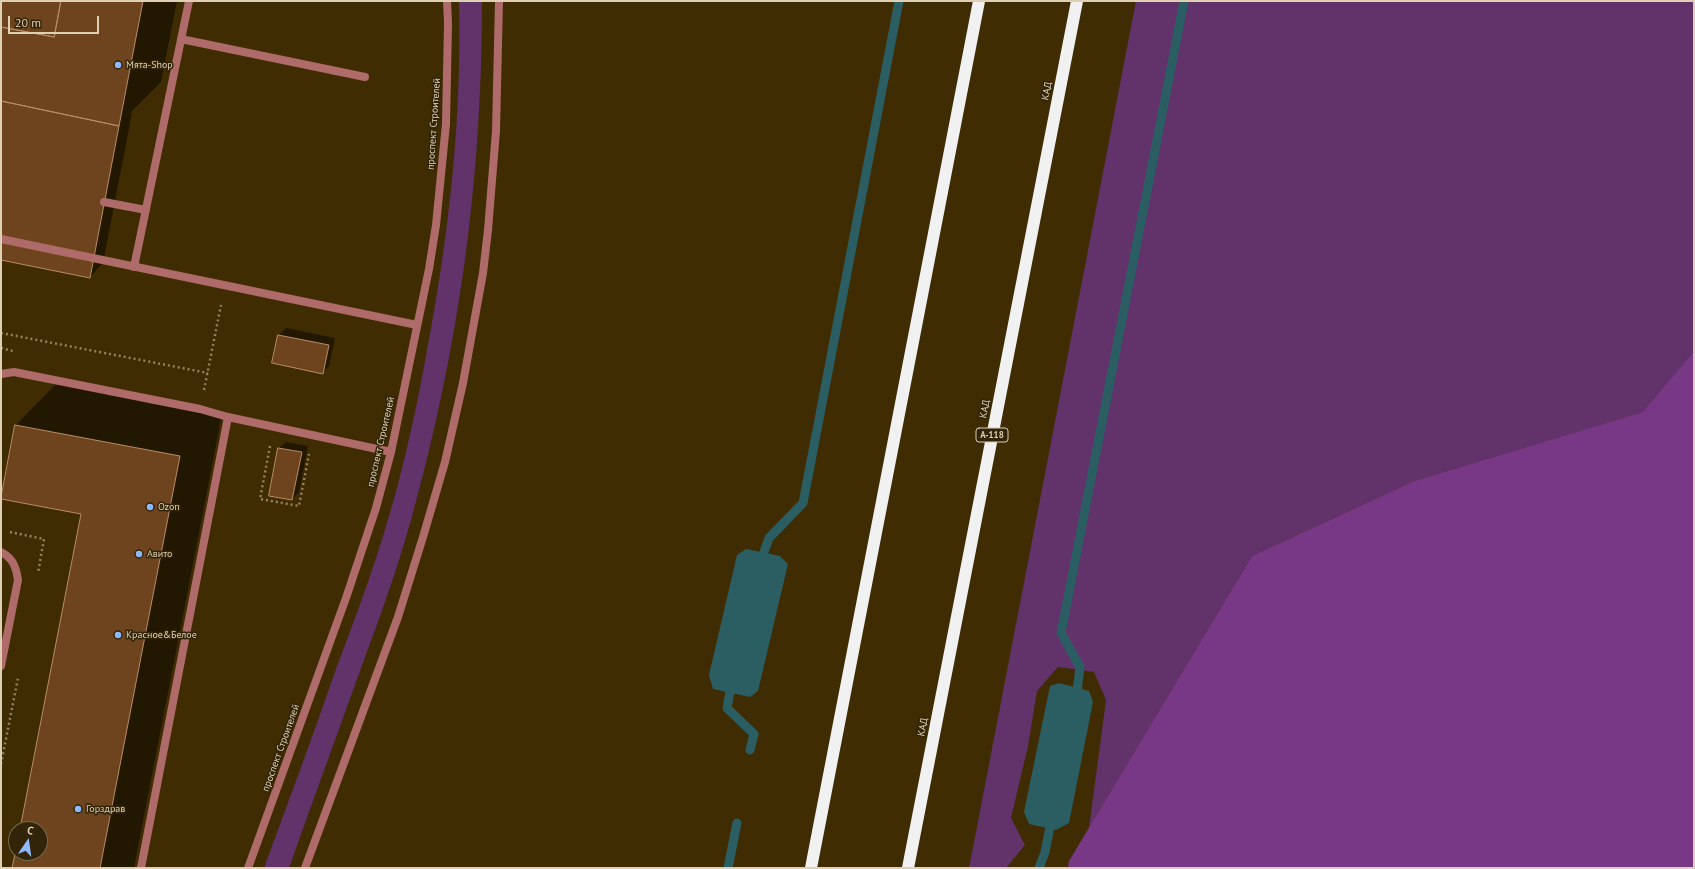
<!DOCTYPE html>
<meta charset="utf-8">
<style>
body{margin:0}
#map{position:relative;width:1695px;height:869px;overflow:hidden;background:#402c02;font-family:"PT Sans",sans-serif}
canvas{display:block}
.frame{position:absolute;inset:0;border:2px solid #decfb5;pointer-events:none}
.north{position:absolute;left:8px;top:821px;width:40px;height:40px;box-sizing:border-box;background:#322408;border:1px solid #77684d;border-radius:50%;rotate:13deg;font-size:11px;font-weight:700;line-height:16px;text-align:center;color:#decfb5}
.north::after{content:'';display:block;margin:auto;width:14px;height:18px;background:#90b8fd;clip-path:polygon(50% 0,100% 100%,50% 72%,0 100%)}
.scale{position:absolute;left:8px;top:16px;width:91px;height:18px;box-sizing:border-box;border:2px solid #decfb5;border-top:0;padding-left:5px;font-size:12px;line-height:14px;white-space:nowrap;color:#decfb5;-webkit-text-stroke:3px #322408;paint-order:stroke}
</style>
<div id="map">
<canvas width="1695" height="869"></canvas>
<div class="frame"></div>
<div class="north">С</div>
<div class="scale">20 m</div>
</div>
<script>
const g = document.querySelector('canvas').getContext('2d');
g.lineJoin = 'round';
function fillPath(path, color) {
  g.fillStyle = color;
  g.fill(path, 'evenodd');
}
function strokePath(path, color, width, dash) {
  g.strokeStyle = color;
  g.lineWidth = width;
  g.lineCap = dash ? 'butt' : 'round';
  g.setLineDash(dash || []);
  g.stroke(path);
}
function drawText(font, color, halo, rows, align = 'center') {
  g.font = font + ' "PT Sans",sans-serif';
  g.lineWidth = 3;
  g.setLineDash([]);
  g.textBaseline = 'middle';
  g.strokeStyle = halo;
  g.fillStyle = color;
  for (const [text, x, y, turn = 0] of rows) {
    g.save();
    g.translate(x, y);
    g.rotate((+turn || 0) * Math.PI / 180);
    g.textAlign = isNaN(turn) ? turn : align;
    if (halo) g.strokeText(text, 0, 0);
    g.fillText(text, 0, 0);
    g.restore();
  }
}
fillPath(new Path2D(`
 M 459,1 L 482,1 C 482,180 459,348 411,520 C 398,566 382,612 365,657 C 340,727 314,797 289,868 L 264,868 C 288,802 313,736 336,669 C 355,619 374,568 389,516 C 405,462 417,406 427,350 C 449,235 462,118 459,1 Z
 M 1136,1 L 1694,1 L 1694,351 L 1644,412 L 1414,481 L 1252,556 L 1089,828 L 1106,700 L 1094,672 L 1058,667 L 1037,691 L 1028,746 L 1011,818 L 1025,845 L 1006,868 L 969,868 Z`), '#62326a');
fillPath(new Path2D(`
 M 1694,351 L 1694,868 L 1068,868 L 1069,861 L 1252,556 L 1414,481 L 1643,412 Z`), '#793885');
fillPath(new Path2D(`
 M 746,549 L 780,556 L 788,564 L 758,691 L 750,697 L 713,689 L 709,675 L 737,555 Z
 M 1059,683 L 1089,691 L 1093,702 L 1069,823 L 1056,830 L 1029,824 L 1024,812 L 1050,686 Z`), '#2b5e62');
fillPath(new Path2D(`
 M 1,1 L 177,1 L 161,82 L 130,113 L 132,113 L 103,263 L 90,277 L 1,259 Z
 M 286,328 L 335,338 L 329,366 L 323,372 L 273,363 L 279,335 Z
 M 58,382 L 222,414 L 134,868 L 14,868 L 16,853 L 40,853 L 40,829 L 21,829 L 82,513 L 1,498 L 16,425 Z
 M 286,442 L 308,446 L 299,492 L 292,499 L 279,448 Z`), '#0007');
strokePath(new Path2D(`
 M 760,563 L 769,538 L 803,503 L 899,1
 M 732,681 L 727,708 L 754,734 L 750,750
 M 1076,699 L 1080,667 L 1061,633 L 1184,1
 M 728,868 L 737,823
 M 1039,868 L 1045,852 L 1052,817`), '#2b5e62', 9);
const building = new Path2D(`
 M 1,1 L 61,1 L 54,37 L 1,27 Z
 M 61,1 L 143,1 L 119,126 L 1,101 L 1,27 L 54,37 Z
 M 1,101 L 119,126 L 90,278 L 1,260 Z
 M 278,335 L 329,345 L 323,374 L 272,363 Z
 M 15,425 L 180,456 L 100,868 L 12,868 L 16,849 L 16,853 L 40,853 L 40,829 L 20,829 L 81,514 L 1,499 Z
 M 278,448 L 302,452 L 292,500 L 269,496 Z`);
fillPath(building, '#6d441d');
strokePath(building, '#ba8c65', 1);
strokePath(new Path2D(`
 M 1,333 L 208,373
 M 1,348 L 13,351
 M 204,390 L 221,305
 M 270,446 L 260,499 L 299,506 L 309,454
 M 10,532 L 44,539 L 38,573
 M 1,764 L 18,678`), '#948361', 2.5, [2, 3]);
strokePath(new Path2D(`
 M 181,39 L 365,77
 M 104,202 L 146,210
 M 1,239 L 417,325
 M 134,267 L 189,1
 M 1,374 L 14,372 L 200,409 L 228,417 L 391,452
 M 1,552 C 13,558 16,567 18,580 L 1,666
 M 141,868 L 228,417`), '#af6b69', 8);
strokePath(new Path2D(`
 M 248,868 L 346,598 L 376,508 L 391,452 L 429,269 L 436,225 L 446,124 L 448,23 L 447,1
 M 305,868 L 398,617 L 423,537 L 445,462 L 463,383 L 483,273 L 488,230 L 496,131 L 499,1`), '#af6b69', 8);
strokePath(new Path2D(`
 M 811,868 L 979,1
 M 908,868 L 1077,1`), '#f1f1f1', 12);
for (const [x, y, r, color] of [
 [118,65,4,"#90b8fd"],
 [150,507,4,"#90b8fd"],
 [139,554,4,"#90b8fd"],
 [118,635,4,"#90b8fd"],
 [78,809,4,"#90b8fd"]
]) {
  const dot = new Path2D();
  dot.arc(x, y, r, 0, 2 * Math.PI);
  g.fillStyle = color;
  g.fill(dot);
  strokePath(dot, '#322408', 1.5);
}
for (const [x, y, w] of [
 [992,435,32]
]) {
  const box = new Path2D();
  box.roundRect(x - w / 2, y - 7, w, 14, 3);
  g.fillStyle = '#322408';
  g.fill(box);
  strokePath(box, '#decfb5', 1);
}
drawText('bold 9px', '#decfb5', null, [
 ["А-118",992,435]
]);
drawText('10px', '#decfb5', '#322408', [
 ["Мята-Shop",126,65],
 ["Ozon",158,507],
 ["Авито",147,554],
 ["Красное&Белое",126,635],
 ["Горздрав",86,809]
], 'left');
drawText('10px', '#decfb5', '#322408', [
 ["КАД",1047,91,-79],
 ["проспект Строителей",434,124,-86],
 ["КАД",985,409,-79],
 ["проспект Строителей",381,442,-77],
 ["КАД",923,727,-79],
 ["проспект Строителей",281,748,-70]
]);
</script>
